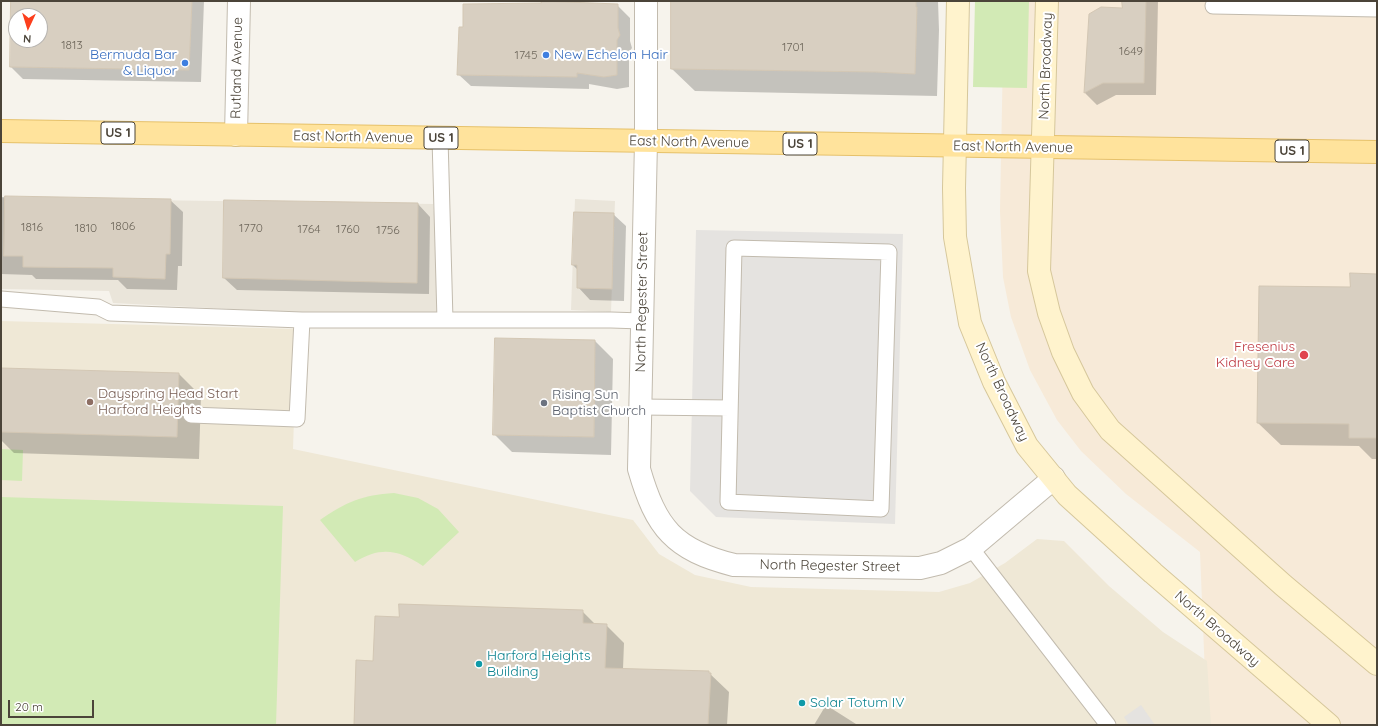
<!DOCTYPE html>
<style>
body{margin:0}
#map{position:relative;width:1378px;height:726px;overflow:hidden;background:#f6f3ec;font-family:Quicksand,sans-serif}
canvas{display:block}
.frame{position:absolute;inset:0;border:2px solid #4b4439;pointer-events:none}
.north{position:absolute;left:8px;top:8px;width:40px;height:40px;box-sizing:border-box;background:#fff;border:1px solid #b7b4b0;border-radius:50%;rotate:184deg;font-size:11px;font-weight:700;line-height:16px;text-align:center;color:#4b4439}
.north::after{content:'';display:block;margin:auto;width:14px;height:18px;background:#fc3f1d;clip-path:polygon(50% 0,100% 100%,50% 72%,0 100%)}
.scale{position:absolute;left:8px;top:700px;width:86px;height:18px;box-sizing:border-box;border:2px solid #4b4439;border-top:0;padding-left:5px;font-size:12px;line-height:14px;white-space:nowrap;color:#4b4439;-webkit-text-stroke:3px #fff;paint-order:stroke}
</style>
<div id="map">
<canvas width="1378" height="726"></canvas>
<div class="frame"></div>
<div class="north">N</div>
<div class="scale">20 m</div>
</div>
<script>
const g = document.querySelector('canvas').getContext('2d');
g.lineJoin = 'round';
function fillPath(path, color) {
  g.fillStyle = color;
  g.fill(path, 'evenodd');
}
function strokePath(path, color, width, dash) {
  g.strokeStyle = color;
  g.lineWidth = width;
  g.lineCap = dash ? 'butt' : 'round';
  g.setLineDash(dash || []);
  g.stroke(path);
}
function drawText(font, color, halo, rows, align = 'center') {
  g.font = font + ' Quicksand,sans-serif';
  g.lineWidth = 4;
  g.setLineDash([]);
  g.textBaseline = 'middle';
  g.strokeStyle = halo;
  g.fillStyle = color;
  for (const [text, x, y, turn = 0] of rows) {
    g.save();
    g.translate(x, y);
    g.rotate((+turn || 0) * Math.PI / 180);
    g.textAlign = isNaN(turn) ? turn : align;
    if (halo) g.strokeText(text, 0, 0);
    g.fillText(text, 0, 0);
    g.restore();
  }
}
fillPath(new Path2D(`
 M 1,198 L 433,204 L 445,320 L 113,303 L 109,291 L 1,289 Z
 M 575,199 L 615,201 L 611,312 L 571,310 Z`), '#eae5da');
fillPath(new Path2D(`
 M 1004,1 L 1377,1 L 1377,725 L 1207,725 L 1200,552 L 1126,494 L 1081,451 L 1057,420 L 1030,370 L 1011,317 L 1003,277 L 1000,211 Z`), '#f7ead8');
fillPath(new Path2D(`
 M 1,321 L 297,329 L 293,449 L 633,520 L 659,554 L 695,575 L 751,587 L 939,592 L 970,583 L 1005,563 L 1037,539 L 1064,541 L 1109,586 L 1163,632 L 1207,661 L 1211,725 L 1,725 Z`), '#efe8d6');
fillPath(new Path2D(`
 M 975,1 L 1029,1 L 1027,88 L 973,87 Z
 M 1,449 L 23,450 L 22,481 L 1,480 Z
 M 394,493 L 418,498 L 438,509 L 459,532 L 423,566 C 399,550 381,546 355,562 L 320,520 C 346,502 362,495 394,493 Z
 M 1,497 L 283,506 L 276,725 L 1,725 Z`), '#d2eab5');
fillPath(new Path2D(`
 M 696,230 L 903,234 L 895,524 L 716,517 L 690,491 Z
 M 1141,705 L 1155,725 L 1129,725 L 1124,717 Z`), '#e5e3e0');
fillPath(new Path2D(`
 M 12,1 L 204,1 L 201,82 L 23,79 L 11,67 ZM 16,16 L 40,16 L 40,40 L 16,40 Z
 M 542,1 L 576,1 L 580,4 L 617,5 L 630,18 L 630,41 L 632,48 L 629,52 L 629,87 L 617,89 L 589,84 L 589,89 L 471,86 L 458,74 L 542,4 Z
 M 673,1 L 938,1 L 939,30 L 937,96 L 695,91 L 672,69 Z
 M 1123,1 L 1158,1 L 1156,95 L 1116,95 L 1097,105 L 1085,93 L 1090,15 L 1123,10 Z
 M 1,197 L 170,200 L 183,212 L 182,266 L 178,266 L 177,290 L 127,289 L 118,280 L 36,279 L 32,275 L 1,274 Z
 M 225,201 L 418,204 L 430,217 L 429,294 L 237,290 L 224,278 Z
 M 613,214 L 626,226 L 624,301 L 590,300 L 578,287 L 578,270 L 573,265 Z
 M 1377,275 L 1377,459 L 1372,459 L 1359,446 L 1281,445 L 1258,423 L 1351,288 Z
 M 595,341 L 613,359 L 611,455 L 512,452 L 494,434 Z
 M 1,369 L 179,374 L 201,396 L 199,459 L 14,453 L 1,440 Z
 M 582,611 L 595,624 L 606,625 L 624,643 L 623,669 L 708,672 L 729,692 L 727,725 L 355,725 L 374,662 L 400,619 Z
 M 826,705 L 856,724 L 857,725 L 814,725 Z`), '#0003');
const building = new Path2D(`
 M 11,1 L 192,1 L 189,70 L 10,67 ZM 16,16 L 40,16 L 40,40 L 16,40 Z
 M 541,1 L 618,4 L 618,28 L 620,35 L 617,40 L 617,75 L 604,77 L 577,73 L 577,77 L 457,75 L 459,27 L 463,27 L 463,4 L 541,3 Z
 M 671,1 L 916,1 L 916,7 L 917,7 L 915,74 L 876,72 L 671,69 Z
 M 1122,1 L 1146,1 L 1144,83 L 1103,83 L 1084,93 L 1089,14 L 1101,7 L 1122,8 Z
 M 5,196 L 171,199 L 170,254 L 166,254 L 165,279 L 113,277 L 113,268 L 23,267 L 23,256 L 4,256 Z
 M 224,200 L 418,203 L 417,283 L 223,278 Z
 M 574,212 L 614,213 L 612,289 L 577,288 L 577,265 L 572,265 Z
 M 1350,273 L 1377,274 L 1377,438 L 1349,438 L 1349,424 L 1257,423 L 1259,286 L 1350,287 Z
 M 495,338 L 595,340 L 594,437 L 493,435 Z
 M 1,368 L 179,373 L 177,437 L 1,432 Z
 M 399,604 L 583,610 L 583,623 L 607,624 L 605,668 L 709,671 L 709,673 L 711,673 L 708,725 L 354,725 L 356,660 L 373,661 L 375,616 L 399,617 Z`);
fillPath(building, '#d8cfc1');
strokePath(building, '#d3c7b4', 1);
const lane = new Path2D(`
 M 1213,6 L 1377,9
 M 440,138 L 445,320
 M 734,248 L 889,252 L 881,509 L 728,502 Z
 M 1,299 L 98,307 L 110,313 L 302,320 L 611,320 L 642,321
 M 640,407 L 730,408
 M 191,415 L 297,419 L 302,320
 M 971,548 L 1108,725`);
const street = new Path2D(`
 M 646,1 L 646,141 L 639,469 C 656,528 674,550 734,565 L 920,568 L 941,563 L 971,548 L 1054,478
 M 236,135 L 239,1`);
const secondary = new Path2D(`
 M 958,1 L 954,188 L 955,237 L 970,323 L 994,382 L 1027,446 L 1067,495 L 1153,573 L 1329,725
 M 1047,1 L 1039,271 L 1049,313 L 1063,352 L 1083,393 L 1110,430 L 1283,585 L 1377,664`);
const primary = new Path2D(`
 M 1,131 L 1377,152`);
strokePath(lane, '#c2bbae', 17);
strokePath(street, '#c2bbae', 24);
strokePath(secondary, '#d6c79b', 24);
strokePath(primary, '#e6c16a', 24);
strokePath(lane, '#fff', 15);
strokePath(street, '#fff', 22);
strokePath(secondary, '#fff3cd', 22);
strokePath(primary, '#ffe39c', 22);
for (const [x, y, r, color] of [
 [546,55,4,"#3f7fe0"],
 [185,63,4,"#3f7fe0"],
 [1304,355,5,"#e0444e"],
 [90,402,4,"#8d6e63"],
 [544,403,4,"#6b7280"],
 [479,664,4,"#0f9aa8"],
 [802,703,4,"#0f9aa8"]
]) {
  const dot = new Path2D();
  dot.arc(x, y, r, 0, 2 * Math.PI);
  g.fillStyle = color;
  g.fill(dot);
  strokePath(dot, '#fff', 1.5);
}
drawText('12px', '#6e675b', null, [
 ["1813",72,45],
 ["1701",793,47],
 ["1649",1131,51],
 ["1745",526,55],
 ["1806",123,226],
 ["1816",32,227],
 ["1810",86,228],
 ["1770",251,228],
 ["1764",309,229],
 ["1760",348,229],
 ["1756",388,230]
]);
for (const [x, y, w] of [
 [118,133,34],
 [441,138,34],
 [800,144,34],
 [1292,151,34]
]) {
  const box = new Path2D();
  box.roundRect(x - w / 2, y - 11, w, 22, 3);
  g.fillStyle = '#fff';
  g.fill(box);
  strokePath(box, '#4b4439', 1);
}
drawText('bold 13px', '#4b4439', null, [
 ["US 1",118,133],
 ["US 1",441,138],
 ["US 1",800,144],
 ["US 1",1292,151]
]);
drawText('14px', '#366cbe', '#fff', [
 ["Bermuda Bar",177,55],
 ["& Liquor",177,71],
 ["New Echelon Hair",554,55,"left"]
], 'right');
drawText('14px', '#4b4439', '#fff', [
 ["North Broadway",1046,66,-88],
 ["Rutland Avenue",237,68,-89],
 ["East North Avenue",353,137,1],
 ["East North Avenue",689,142,1],
 ["East North Avenue",1013,147,1],
 ["North Regester Street",642,302,-89],
 ["North Broadway",1002,392,65],
 ["North Regester Street",830,566,1],
 ["North Broadway",1217,629,41]
]);
drawText('14px', '#be3a42', '#fff', [
 ["Fresenius",1295,347],
 ["Kidney Care",1295,363]
], 'right');
drawText('14px', '#785e54', '#fff', [
 ["Dayspring Head Start",98,394],
 ["Harford Heights",98,410]
], 'left');
drawText('14px', '#5b616d', '#fff', [
 ["Rising Sun",552,395],
 ["Baptist Church",552,411]
], 'left');
drawText('14px', '#0d838f', '#fff', [
 ["Harford Heights",487,656],
 ["Building",487,672],
 ["Solar Totum IV",810,703]
], 'left');
</script>
